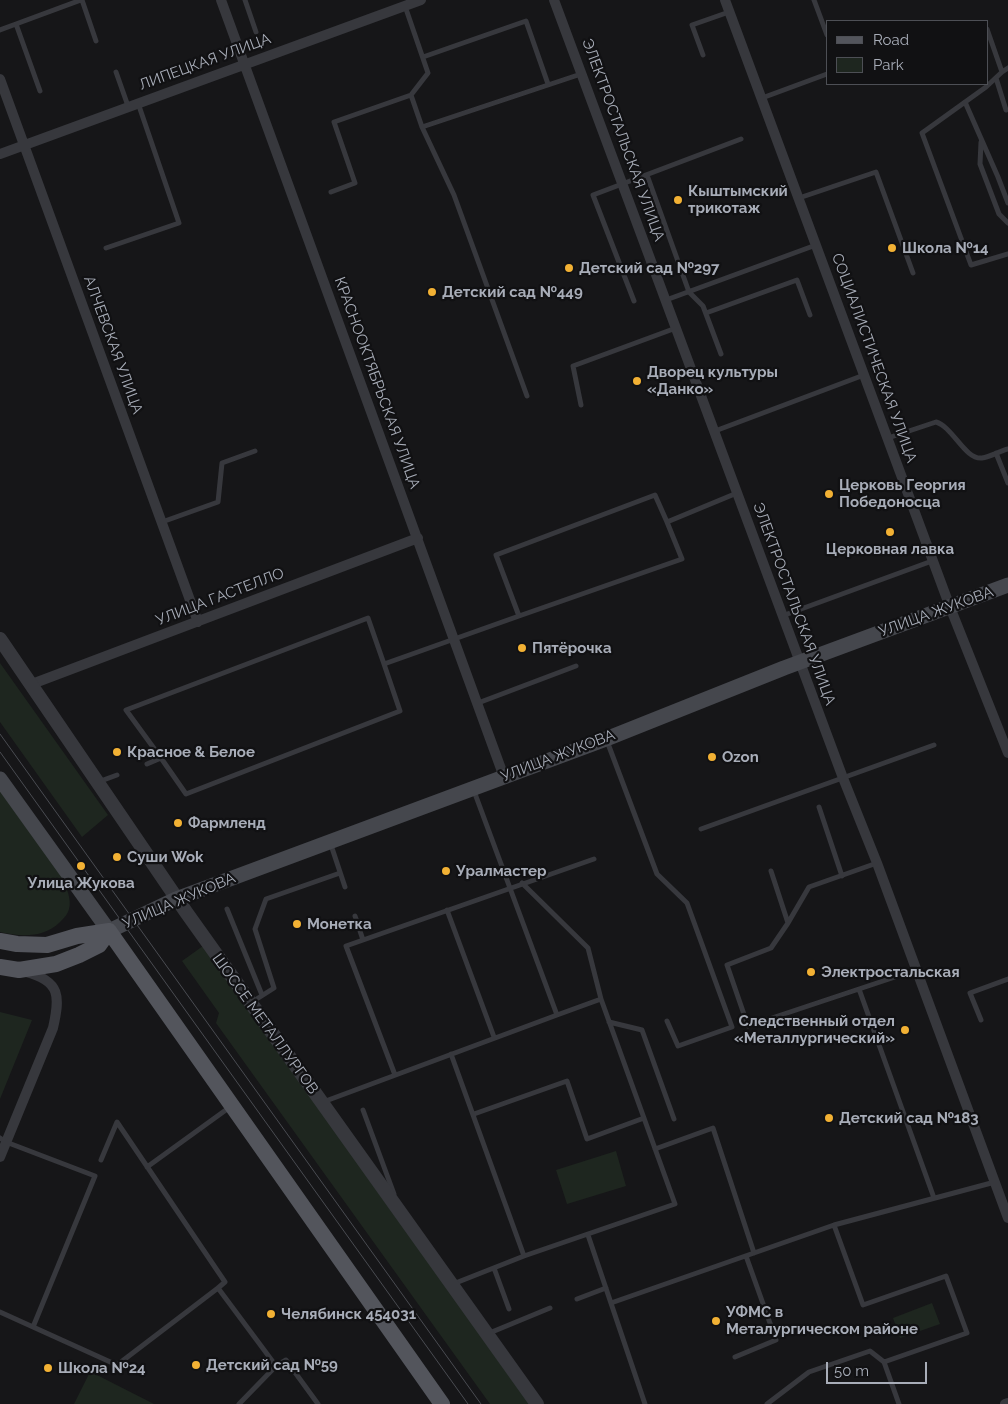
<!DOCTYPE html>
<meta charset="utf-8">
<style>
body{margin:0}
#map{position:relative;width:1008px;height:1404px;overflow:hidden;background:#161618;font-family:Raleway,sans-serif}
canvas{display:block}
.legend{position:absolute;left:826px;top:20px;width:162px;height:65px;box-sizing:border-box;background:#111113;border:1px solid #4d4f55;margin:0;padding:6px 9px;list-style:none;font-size:15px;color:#a8adb8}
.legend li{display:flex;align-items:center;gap:10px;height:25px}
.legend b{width:25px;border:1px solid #4d4f55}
.scale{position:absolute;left:826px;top:1362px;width:101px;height:22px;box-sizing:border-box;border:2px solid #a8adb8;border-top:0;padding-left:6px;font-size:15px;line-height:18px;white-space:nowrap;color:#a8adb8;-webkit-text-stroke:4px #111113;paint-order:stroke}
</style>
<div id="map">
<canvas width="1008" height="1404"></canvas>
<ul class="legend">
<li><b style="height:6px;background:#53555c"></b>Road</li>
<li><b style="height:14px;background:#1e261f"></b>Park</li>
</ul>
<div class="scale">50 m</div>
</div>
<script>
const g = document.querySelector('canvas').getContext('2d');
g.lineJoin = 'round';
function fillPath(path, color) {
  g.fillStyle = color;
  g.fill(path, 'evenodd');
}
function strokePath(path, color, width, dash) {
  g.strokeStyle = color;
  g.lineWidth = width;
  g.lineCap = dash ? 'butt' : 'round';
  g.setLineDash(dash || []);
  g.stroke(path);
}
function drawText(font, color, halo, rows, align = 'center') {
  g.font = font + ' Raleway,sans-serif';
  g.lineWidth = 4.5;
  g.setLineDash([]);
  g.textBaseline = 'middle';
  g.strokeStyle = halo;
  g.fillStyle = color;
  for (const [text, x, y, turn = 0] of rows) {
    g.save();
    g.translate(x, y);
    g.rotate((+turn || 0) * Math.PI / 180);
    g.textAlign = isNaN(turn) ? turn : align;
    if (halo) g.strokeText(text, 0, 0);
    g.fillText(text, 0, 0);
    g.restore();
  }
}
fillPath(new Path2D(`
 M 0,663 L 108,815 L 82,837 L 0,722 Z
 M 0,791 L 63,878 C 66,887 72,900 69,909 C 68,914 64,918 60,922 C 44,938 21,937 0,932 Z
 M 203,946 L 532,1404 L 490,1404 L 216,1023 L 219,1013 L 182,961 Z
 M 0,1012 L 32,1020 L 0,1099 Z
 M 616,1151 L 626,1186 L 567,1204 L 556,1170 Z
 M 932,1303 L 940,1324 L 900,1338 L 893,1318 Z
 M 90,1372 L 91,1372 L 154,1404 L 74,1404 Z`), '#1e261f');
strokePath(new Path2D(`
 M 82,0 L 96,41
 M 245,0 L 256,32
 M 814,0 L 827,35
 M 405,6 L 428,73 L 411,95
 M 16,24 L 81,0
 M 987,29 L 1002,72
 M 0,30 L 16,24 L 40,91
 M 703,55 L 692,25 L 729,12
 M 423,57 L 526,21 L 548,84
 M 1008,68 L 1002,72 L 986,87 L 922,133 L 971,265 L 1008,254
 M 116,72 L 128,106
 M 996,78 L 1006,110
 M 762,98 L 827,74
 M 965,102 L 998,177 L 1008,203
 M 422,127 L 454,195 L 527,396
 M 981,142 L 980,164 L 999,214 L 1008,223
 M 647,175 L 689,292 L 703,306 L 721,354
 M 331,192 L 355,183 L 334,122 L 411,95 L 422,127 L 581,74
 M 799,198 L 876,172 L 913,273
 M 106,248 L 179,223 L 138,103
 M 666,300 L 816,245
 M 634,301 L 593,195 L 741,139
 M 706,313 L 797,280 L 810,315
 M 581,405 L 573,366 L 676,328
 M 715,431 L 864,375
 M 888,438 L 936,422 C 953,427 965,460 982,458 C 990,457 1000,451 1008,449
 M 996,453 L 1008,483
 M 162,522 L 218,502 L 222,463 L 255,451
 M 519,616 L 682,559 L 667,522
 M 782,616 L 932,561
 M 478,703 L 576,666
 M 607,741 L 657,874 L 687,903 L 732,1027 L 678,1046 L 667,1021
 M 161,758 L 126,710 L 368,618 L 384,664 L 519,616 L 496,555 L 655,495 L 667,522 L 737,493
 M 147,764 L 161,758 L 186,794 L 400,711 L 384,664
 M 98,782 L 117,775
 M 819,807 L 842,876
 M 701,829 L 934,745
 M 330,842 L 345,887
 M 877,863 L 809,887 L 788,923 L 771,948 L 727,965 L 748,1026 L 916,970
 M 771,871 L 788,923
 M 522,883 L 588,948 L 601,999
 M 227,909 L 262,995
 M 447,910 L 494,1037
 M 355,916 L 363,940
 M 859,989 L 934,1198
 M 252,1002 L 274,988 L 255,929 L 266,899 L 340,873
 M 981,1020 L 970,993 L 1008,979
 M 609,1022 L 642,1030 L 674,1119
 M 451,1054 L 524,1256
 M 395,1075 L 346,946 L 594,859
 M 323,1102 L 557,1015
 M 363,1110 L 394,1194
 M 474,1114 L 567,1081 L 587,1139 L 644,1118
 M 0,1138 L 6,1142 L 95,1176 L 33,1327
 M 655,1149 L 713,1128 L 754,1253
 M 101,1160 L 117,1122 L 225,1282 L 218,1288 L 276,1366 L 286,1360 L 318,1404
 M 147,1167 L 230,1107
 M 834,1225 L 863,1305 L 946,1276 L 967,1333 L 884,1362 L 899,1404
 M 588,1235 L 645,1404
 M 494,1268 L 509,1309
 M 453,1284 L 524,1256 L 675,1204 L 601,999 L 557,1015 L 474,791
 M 577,1299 L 606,1288
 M 611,1303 L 834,1225 L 995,1182
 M 0,1312 L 117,1365 L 218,1288
 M 487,1334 L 550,1308
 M 735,1357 L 776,1340 L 746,1256
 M 239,1404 L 276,1366
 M 767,1404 L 809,1372 L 870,1351 L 884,1362`), '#37383d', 5);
strokePath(new Path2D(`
 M 221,0 L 504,777
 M 554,0 L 843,778 L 877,863 L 1008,1218
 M 725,0 L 950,607 L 1008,753
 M 0,79 L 198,622
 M 0,154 L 421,0
 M 32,684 L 418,538
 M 0,1157 L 53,1028 C 60,997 61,981 26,972
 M 1005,1404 L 1008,1403`), '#37383d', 10);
strokePath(new Path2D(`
 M 0,639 L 186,912 L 537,1404`), '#37383d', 14);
strokePath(new Path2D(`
 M 0,779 L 109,931 L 176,899 L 606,739 L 784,668 L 1008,585`), '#45474d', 15);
strokePath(new Path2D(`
 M 109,931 L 442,1404
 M 0,941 L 17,944 L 47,945 L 77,936 L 109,931
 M 0,967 L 19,970 L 56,964 L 79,955 L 99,945 L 109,931`), '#53555c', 16);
strokePath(new Path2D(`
 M 0,734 L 481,1404
 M 0,752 L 468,1404`), '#4a4c52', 1);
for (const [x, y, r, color] of [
 [678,200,5,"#f2b134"],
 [892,248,5,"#f2b134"],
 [569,268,5,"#f2b134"],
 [432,292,5,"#f2b134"],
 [637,381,5,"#f2b134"],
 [829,494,5,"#f2b134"],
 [890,532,5,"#f2b134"],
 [522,648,5,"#f2b134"],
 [117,752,5,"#f2b134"],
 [712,757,5,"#f2b134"],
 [178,823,5,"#f2b134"],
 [117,857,5,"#f2b134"],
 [81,866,5,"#f2b134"],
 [446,871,5,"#f2b134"],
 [297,924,5,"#f2b134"],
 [811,972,5,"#f2b134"],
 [905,1030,5,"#f2b134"],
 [829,1118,5,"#f2b134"],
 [271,1314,5,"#f2b134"],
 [716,1321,5,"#f2b134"],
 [196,1365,5,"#f2b134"],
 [48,1368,5,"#f2b134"]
]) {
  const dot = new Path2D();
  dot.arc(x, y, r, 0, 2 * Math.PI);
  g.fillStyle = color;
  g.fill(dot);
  strokePath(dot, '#111113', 2);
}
drawText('15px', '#a8adb8', '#111113', [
 ["ЛИПЕЦКАЯ УЛИЦА",205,62,-20],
 ["ЭЛЕКТРОСТАЛЬСКАЯ УЛИЦА",623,140,70],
 ["АЛЧЕВСКАЯ УЛИЦА",113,345,70],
 ["СОЦИАЛИСТИЧЕСКАЯ УЛИЦА",874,358,70],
 ["КРАСНООКТЯБРЬСКАЯ УЛИЦА",377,383,70],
 ["УЛИЦА ГАСТЕЛЛО",220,597,-21],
 ["ЭЛЕКТРОСТАЛЬСКАЯ УЛИЦА",794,604,70],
 ["УЛИЦА ЖУКОВА",936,612,-20],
 ["УЛИЦА ЖУКОВА",558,756,-21],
 ["УЛИЦА ЖУКОВА",179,901,-23],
 ["ШОССЕ МЕТАЛЛУРГОВ",265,1024,54]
]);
drawText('bold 15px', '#a8adb8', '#111113', [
 ["Кыштымский",688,191],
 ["трикотаж",688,208],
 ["Школа №14",902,248],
 ["Детский сад №297",579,268],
 ["Детский сад №449",442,292],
 ["Дворец культуры",647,372],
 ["«Данко»",647,389],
 ["Церковь Георгия",839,485],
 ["Победоносца",839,502],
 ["Церковная лавка",890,549,"center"],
 ["Пятёрочка",532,648],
 ["Красное & Белое",127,752],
 ["Ozon",722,757],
 ["Фармленд",188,823],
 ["Суши Wok",127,857],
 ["Уралмастер",456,871],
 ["Улица Жукова",81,883,"center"],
 ["Монетка",307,924],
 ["Электростальская",821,972],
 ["Следственный отдел",895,1021,"right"],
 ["«Металлургический»",895,1038,"right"],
 ["Детский сад №183",839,1118],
 ["УФМС в",726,1312],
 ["Металургическом районе",726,1329],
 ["Челябинск 454031",281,1314],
 ["Детский сад №59",206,1365],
 ["Школа №24",58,1368]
], 'left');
</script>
